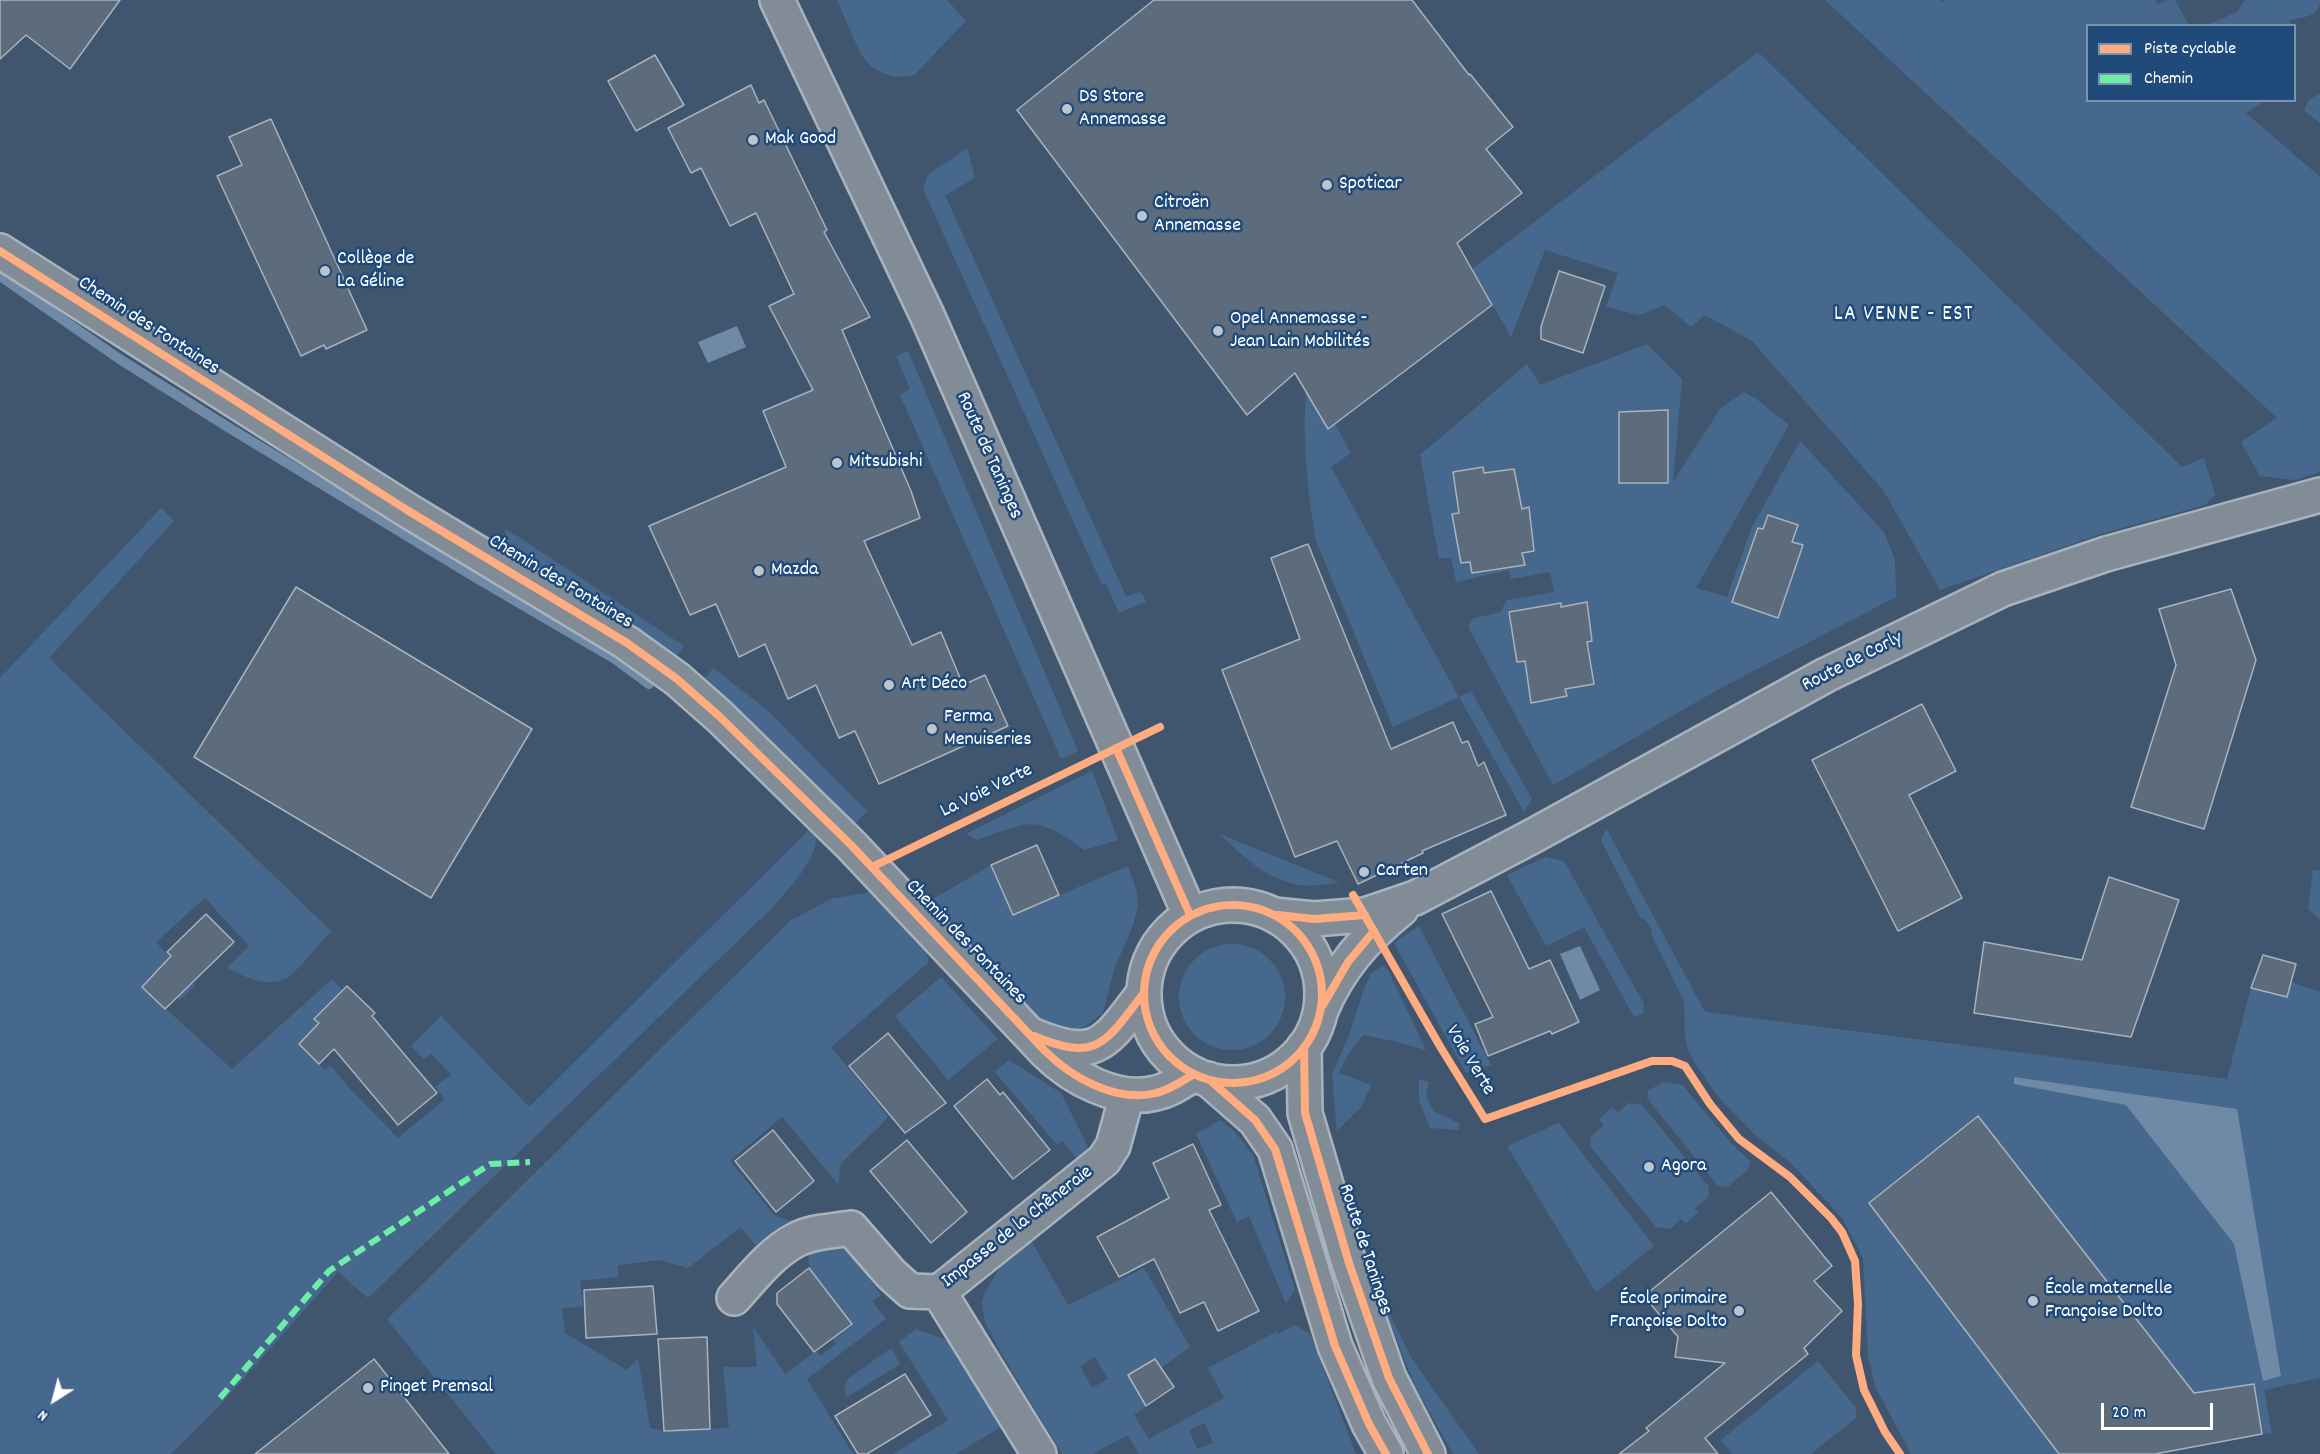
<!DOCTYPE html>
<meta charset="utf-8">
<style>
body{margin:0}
#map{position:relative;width:2320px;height:1454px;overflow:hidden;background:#40566e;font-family:Dekko,sans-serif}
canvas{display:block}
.legend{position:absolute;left:2086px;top:24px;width:210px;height:78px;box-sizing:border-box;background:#1f4a7a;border:2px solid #7992af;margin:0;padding:8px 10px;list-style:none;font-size:18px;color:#fff}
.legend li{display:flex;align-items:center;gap:12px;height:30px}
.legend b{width:30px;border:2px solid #7992af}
.north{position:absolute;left:24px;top:1370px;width:60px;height:60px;-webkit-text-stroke:4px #1f4a7a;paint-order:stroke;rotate:216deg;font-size:16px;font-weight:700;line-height:24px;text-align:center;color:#fff}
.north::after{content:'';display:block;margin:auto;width:21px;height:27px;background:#fff;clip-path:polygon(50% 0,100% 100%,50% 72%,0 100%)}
.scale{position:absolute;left:2101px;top:1403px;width:112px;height:27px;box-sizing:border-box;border:3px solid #fff;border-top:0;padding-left:8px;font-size:18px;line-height:21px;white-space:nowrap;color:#fff;-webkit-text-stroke:4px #1f4a7a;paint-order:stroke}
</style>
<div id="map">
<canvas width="2320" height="1454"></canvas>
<ul class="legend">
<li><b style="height:8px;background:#ffac80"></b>Piste cyclable</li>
<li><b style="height:8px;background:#6deda7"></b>Chemin</li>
</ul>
<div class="north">N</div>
<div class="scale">20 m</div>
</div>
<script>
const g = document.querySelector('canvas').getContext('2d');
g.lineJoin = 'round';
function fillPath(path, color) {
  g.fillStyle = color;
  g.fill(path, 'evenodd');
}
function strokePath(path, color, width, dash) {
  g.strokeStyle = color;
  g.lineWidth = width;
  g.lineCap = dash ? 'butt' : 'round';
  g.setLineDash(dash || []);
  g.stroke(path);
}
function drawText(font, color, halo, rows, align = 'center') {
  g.font = font + ' Dekko,sans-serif';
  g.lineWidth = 5;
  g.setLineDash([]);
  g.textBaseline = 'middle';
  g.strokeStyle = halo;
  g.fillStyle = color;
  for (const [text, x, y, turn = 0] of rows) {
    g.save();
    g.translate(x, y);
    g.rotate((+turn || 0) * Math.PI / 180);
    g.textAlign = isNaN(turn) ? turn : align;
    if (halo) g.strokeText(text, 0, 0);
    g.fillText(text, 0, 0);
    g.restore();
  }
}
fillPath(new Path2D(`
 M 837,0 L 947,0 L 966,21 L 914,75 C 898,80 877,74 866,61 C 858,52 843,13 837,0 Z
 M 1825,0 L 1940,0 L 1944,2 L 1945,0 L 2155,0 L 2158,5 L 2168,0 L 2175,0 L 2189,25 L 2088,26 L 2088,100 L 2264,101 L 2246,113 L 2320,177 L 2320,472 L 2295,480 L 2260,476 L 2241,442 L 2277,418 Z
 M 2245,0 L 2320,0 C 2320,17 2304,17 2290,20 L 2291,25 L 2207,25 L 2237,12 Z
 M 1758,52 L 2182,467 L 2204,458 L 2215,495 L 2205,505 L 2101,534 L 1940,590 L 1883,490 L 1752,341 L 1705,315 L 1691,327 L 1665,305 L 1639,315 L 1606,307 L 1618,273 L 1545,250 L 1511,337 L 1472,269 Z
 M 2320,93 L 2320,123 L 2304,110 L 2309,100 Z
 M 967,148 L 975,178 L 945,195 L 1126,596 L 1141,592 L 1146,602 L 1119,613 L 1106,584 L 1102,585 L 923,189 L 928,175 Z
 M 1647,344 L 1682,379 L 1673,482 L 1720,409 L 1744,392 L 1755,398 L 1789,425 L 1696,588 L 1727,597 L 1752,527 L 1800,441 L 1884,532 L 1895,560 L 1896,597 L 1719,689 L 1553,785 L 1468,627 L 1472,619 L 1500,612 L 1507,600 L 1554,592 L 1550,572 L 1511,579 L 1509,570 L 1456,582 L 1451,557 L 1439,559 L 1420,455 L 1527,364 L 1540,385 Z
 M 908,351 L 1078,751 L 1061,759 L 900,395 L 910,389 L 896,356 Z
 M 1306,393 L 1328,429 L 1335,424 L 1351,453 L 1331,467 L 1459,697 L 1471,691 L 1532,799 L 1524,812 L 1459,697 L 1393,727 L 1316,541 C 1308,498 1302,436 1306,393 Z
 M 161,508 L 174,521 L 49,658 L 331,931 C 322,941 295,975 285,979 C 267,988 242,976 227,968 L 249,946 L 205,898 L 156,942 L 195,986 L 180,1000 L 153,976 L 142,987 L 232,1069 L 332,979 L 342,990 L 314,1019 L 319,1023 L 299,1044 L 325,1070 L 330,1065 L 353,1092 L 398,1138 L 445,1099 L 435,1087 L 451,1075 L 431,1053 L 424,1060 L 411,1046 L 441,1016 L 529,1107 L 809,830 L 816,836 C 817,861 790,886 775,905 L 368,1298 L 338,1272 L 222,1403 L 171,1454 L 0,1454 L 0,678 Z
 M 505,528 L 684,646 L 673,660 L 511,553 L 505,543 Z
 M 713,668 L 766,709 L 867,811 L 853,826 L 702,683 Z
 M 1092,771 L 1118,840 L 1084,850 C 1035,814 1031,821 977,840 L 966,834 Z
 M 1606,828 L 1705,1012 L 2227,1079 L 2251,988 L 2287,997 L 2291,982 L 2320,992 L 2320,1378 L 2264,1390 L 2272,1433 L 2262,1434 L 2254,1384 L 2194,1393 L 1978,1116 L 2059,1454 L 1911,1454 L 1875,1386 L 1868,1356 L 1863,1258 L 1842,1218 L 1792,1164 L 1753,1133 L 1720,1099 L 1698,1068 L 1688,1050 L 1685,1034 L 1684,1001 L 1652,936 C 1653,928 1647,920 1640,917 L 1601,840 Z
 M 1220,834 L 1338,882 L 1338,883 C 1326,884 1312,887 1300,885 C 1267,880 1242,856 1220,834 Z
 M 1545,857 L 1564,861 L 1644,1004 L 1643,1013 L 1634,1017 L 1584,927 L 1546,946 L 1507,875 Z
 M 991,865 L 1013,915 L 1128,866 L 1137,892 L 1138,907 L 1132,928 L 1114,969 L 1103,1013 L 1084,1027 L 1072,1031 L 1060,1030 L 1041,1019 L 980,958 L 928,902 Z
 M 2313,870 L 2320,870 L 2320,920 L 2308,909 Z
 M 870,892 L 927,952 L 928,963 L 831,1047 L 888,1116 L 879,1127 L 841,1163 L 838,1184 L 782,1117 L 730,1161 L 775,1216 L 794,1222 L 756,1246 L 741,1227 L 688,1268 L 659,1260 L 618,1265 L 618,1277 L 580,1281 L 583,1306 L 562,1309 L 565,1333 L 627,1370 L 638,1358 L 650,1428 L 664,1431 L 729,1428 L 723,1367 L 757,1367 L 753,1327 L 785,1374 L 816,1351 L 820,1356 L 836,1344 L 832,1338 L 851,1324 L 810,1269 L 807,1248 C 814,1246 824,1243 831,1244 C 853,1249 869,1278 881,1295 L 872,1301 L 886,1319 L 807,1379 L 853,1454 L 496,1454 L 387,1319 L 790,921 L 831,899 Z
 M 1419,926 L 1491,1065 L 1466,1073 L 1394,943 Z
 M1179 997a53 53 0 1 1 106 0a53 53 0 1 1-106 0Z
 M 1383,966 L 1388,970 L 1426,1050 L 1394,1041 L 1363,1035 L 1347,1056 L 1339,1073 L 1371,1085 L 1362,1106 L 1337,1131 L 1332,1074 L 1348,1038 L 1364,989 L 1371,973 Z
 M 941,977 L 998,1039 L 948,1080 L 895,1016 Z
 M 1009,1060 L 1061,1093 L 1087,1145 L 1089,1153 L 1080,1163 L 1063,1141 L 1057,1145 L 995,1072 Z
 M 1419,1079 L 1429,1082 L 1426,1097 L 1434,1111 L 1460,1124 L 1458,1130 L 1430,1128 L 1419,1101 Z
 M 1663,1082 L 1682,1085 L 1732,1144 L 1751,1162 L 1747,1171 L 1726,1188 L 1717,1185 L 1647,1098 L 1648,1091 Z
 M 1629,1103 L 1642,1105 L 1709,1187 L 1708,1197 L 1695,1208 L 1698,1212 L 1686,1224 L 1681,1219 L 1670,1229 L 1656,1227 L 1590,1146 L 1591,1137 L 1604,1125 L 1599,1119 L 1612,1107 L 1618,1113 Z
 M 1220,1120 L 1234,1131 L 1253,1155 L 1295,1290 L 1286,1304 L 1249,1216 L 1237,1222 L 1196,1134 Z
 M 1559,1123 L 1654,1246 L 1596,1292 L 1507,1146 Z
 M 1029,1237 L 1068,1305 L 1144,1268 L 1190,1347 L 1161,1368 L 1155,1359 L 1128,1375 L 1146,1406 L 1134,1415 L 1149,1439 L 1224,1398 L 1208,1368 L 1278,1331 L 1279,1334 L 1295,1325 L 1310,1334 L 1356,1454 L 1139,1454 L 1127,1435 L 1093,1454 L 1062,1454 L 1001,1353 L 985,1322 L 982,1302 L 985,1292 L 1001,1266 ZM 1095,1357 L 1108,1379 L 1092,1388 L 1080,1366 ZM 1205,1423 L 1213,1443 L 1197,1449 L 1189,1430 Z
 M 1385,1309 L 1387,1309 L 1412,1359 L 1479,1454 L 1453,1454 L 1414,1384 Z
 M 916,1329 L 958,1344 L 1007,1423 L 956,1454 L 893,1454 L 948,1420 L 899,1342 Z
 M 891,1348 L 900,1364 L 847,1397 L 844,1388 L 848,1379 Z
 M 1818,1361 L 1856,1408 L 1856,1418 L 1811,1454 L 1732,1454 L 1721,1440 Z`), '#47688d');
fillPath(new Path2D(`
 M 737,326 L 746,347 L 708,363 L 698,342 Z
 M 1580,946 L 1600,990 L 1580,1000 L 1560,954 Z
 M 2014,1077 L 2237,1109 L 2281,1376 L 2263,1381 L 2234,1244 L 2126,1105 L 2014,1084 Z`), '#6f8aa7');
strokePath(new Path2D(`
 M 0,276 L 118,358 L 223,424 L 473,576 L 615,659 L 649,684`), '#6f8aa7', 10);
const building = new Path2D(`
 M 0,0 L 120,0 L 70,69 L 26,35 L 0,59 Z
 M 1154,0 L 1412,0 L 1469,75 L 1470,74 L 1513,127 L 1486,149 L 1522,193 L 1457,243 L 1492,305 L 1328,429 L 1295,373 L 1247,415 L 1017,110 Z
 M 655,55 L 684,105 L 636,131 L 608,81 Z
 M 751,85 L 759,103 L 764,100 L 827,230 L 824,232 L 870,317 L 842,330 L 911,491 L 920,518 L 864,541 L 912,645 L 941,632 L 963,685 L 985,675 L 1008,726 L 879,784 L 855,731 L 839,738 L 816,685 L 788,699 L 765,644 L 739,657 L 716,604 L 690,615 L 649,526 L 786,467 L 763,411 L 813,390 L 769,306 L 794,294 L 756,213 L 730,226 L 701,168 L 691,173 L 668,128 Z
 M 271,119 L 367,330 L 326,349 L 324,345 L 301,356 L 217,176 L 242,165 L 229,137 Z
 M 1559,271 L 1605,286 L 1583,353 L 1541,339 L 1541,327 Z
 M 1668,410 L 1668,483 L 1619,483 L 1619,412 Z
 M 1483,467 L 1484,473 L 1514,469 L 1522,509 L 1529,507 L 1534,551 L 1522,553 L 1525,565 L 1472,573 L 1470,562 L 1461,563 L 1452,514 L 1459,513 L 1453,472 Z
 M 1768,515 L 1798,525 L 1792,542 L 1803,545 L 1778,618 L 1732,602 L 1758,528 L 1763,529 Z
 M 1308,544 L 1391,749 L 1453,722 L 1462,743 L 1468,741 L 1478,766 L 1484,762 L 1506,815 L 1422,851 L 1423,853 L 1358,884 L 1337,841 L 1295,857 L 1222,670 L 1300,639 L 1271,558 Z
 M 296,587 L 532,729 L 431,898 L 194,757 Z
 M 2231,589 L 2256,660 L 2204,829 L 2131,807 L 2176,665 L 2159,609 Z
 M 1587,602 L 1592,641 L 1587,642 L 1594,684 L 1565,689 L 1567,696 L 1531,703 L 1525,661 L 1517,662 L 1509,612 L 1561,603 L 1561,607 Z
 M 1922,704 L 1956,771 L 1909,795 L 1962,898 L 1898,931 L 1812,760 Z
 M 1037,845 L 1059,895 L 1013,915 L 991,865 Z
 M 2109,877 L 2179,900 L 2131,1037 L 1974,1013 L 1984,942 L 2082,960 Z
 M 1491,891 L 1529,969 L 1550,960 L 1579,1022 L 1552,1034 L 1550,1031 L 1488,1056 L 1475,1024 L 1493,1017 L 1442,914 Z
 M 206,914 L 234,942 L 165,1009 L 142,987 L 171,956 L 167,952 Z
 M 2263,955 L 2296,964 L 2287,997 L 2251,988 Z
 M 347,986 L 375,1013 L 372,1016 L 437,1093 L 398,1125 L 334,1049 L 319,1064 L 299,1044 L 319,1023 L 314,1019 Z
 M 888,1033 L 946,1103 L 905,1133 L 849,1066 Z
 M 987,1079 L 1000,1095 L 1003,1092 L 1050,1150 L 1013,1179 L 954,1106 Z
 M 1978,1116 L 2194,1393 L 2254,1384 L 2262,1434 L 2155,1454 L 2059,1454 L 1869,1203 Z
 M 773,1130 L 814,1181 L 776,1212 L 735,1161 Z
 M 907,1140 L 967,1212 L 931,1243 L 870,1171 Z
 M 1193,1144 L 1221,1205 L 1209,1210 L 1259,1311 L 1218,1331 L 1204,1302 L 1180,1313 L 1154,1259 L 1119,1277 L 1097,1237 L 1169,1198 L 1153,1163 Z
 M 1771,1192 L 1832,1266 L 1814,1281 L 1842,1311 L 1804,1348 L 1808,1354 L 1705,1438 L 1718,1454 L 1619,1454 L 1649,1431 L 1646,1428 L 1725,1363 L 1675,1357 L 1678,1337 L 1644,1296 Z
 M 809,1268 L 852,1324 L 814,1352 L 777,1304 L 777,1293 Z
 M 653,1286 L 657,1334 L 586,1338 L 584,1290 Z
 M 707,1337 L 710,1429 L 664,1431 L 658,1339 Z
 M 374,1359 L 449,1454 L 255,1454 L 303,1416 Z
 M 1155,1359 L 1174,1387 L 1146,1406 L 1128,1375 Z
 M 905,1374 L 931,1415 L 867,1454 L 858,1454 L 835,1416 Z`);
fillPath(building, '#5c6c7d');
strokePath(building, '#a9b3be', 1.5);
const minor = new Path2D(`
 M 0,251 L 407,510 L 627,643 L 677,679 L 719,716 L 851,845 L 1045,1051 C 1072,1078 1117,1103 1156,1093 C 1170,1090 1182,1081 1194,1074
 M 1034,1036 C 1098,1063 1106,1042 1143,994
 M 939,1292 L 1039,1454
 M 734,1298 C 752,1278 771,1253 796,1240 C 812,1231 834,1231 851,1228 L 891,1274 L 910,1291 L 939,1292 L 1104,1160 L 1113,1146 L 1127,1095`);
const tertiary = new Path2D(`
 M 1274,915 L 1314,919 L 1365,915 L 1415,898 L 1531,837 L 1826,675 L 2003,589 L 2106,554 L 2320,495
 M 1321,1010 C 1339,968 1365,938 1401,909`);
const secondary = new Path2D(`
 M 777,0 L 927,315 L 1190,915
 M1144 994a89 89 0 1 1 178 0a89 89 0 1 1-178 0Z
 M 1304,1047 L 1305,1113 L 1349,1263 L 1389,1378 L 1428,1454
 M 1208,1079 L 1255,1120 L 1275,1149 L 1335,1346 L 1369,1424 L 1386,1454`);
strokePath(minor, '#a9b3be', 38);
strokePath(tertiary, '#a9b3be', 38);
strokePath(secondary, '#a9b3be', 38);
strokePath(minor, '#818c97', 33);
strokePath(tertiary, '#818c97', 33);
strokePath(secondary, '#818c97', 33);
strokePath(new Path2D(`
 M 220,1398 L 329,1271 L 490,1164 L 530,1162`), '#6deda7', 6, [12, 6]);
strokePath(new Path2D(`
 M 0,251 L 407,510 L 627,643 L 677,679 L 719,716 L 851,845 L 1045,1051 C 1072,1078 1117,1103 1156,1093 C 1170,1090 1182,1081 1194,1074
 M 1116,748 L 1190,915
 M 872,867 L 1160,727
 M 1353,895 L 1441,1048 L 1485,1119 L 1652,1061 L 1672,1061 L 1685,1066 L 1710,1104 L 1739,1139 L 1790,1177 L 1831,1218 L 1842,1232 L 1855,1261 L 1858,1304 L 1856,1355 L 1864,1390 L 1885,1432 L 1900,1454
 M1144 994a89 89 0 1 1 178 0a89 89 0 1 1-178 0Z
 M 1278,915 L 1314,919 L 1365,915
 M 1323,1005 L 1348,962 L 1374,931
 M 1034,1036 C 1098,1063 1106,1042 1143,994
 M 1304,1047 L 1305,1113 L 1349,1263 L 1389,1378 L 1428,1454
 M 1211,1081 L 1255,1120 L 1275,1149 L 1335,1346 L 1369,1424 L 1386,1454`), '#ffac80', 8);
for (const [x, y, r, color] of [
 [1067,109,6,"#bcc4cc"],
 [753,140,6,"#bcc4cc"],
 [1327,185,6,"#bcc4cc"],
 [1142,216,6,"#bcc4cc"],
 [325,271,6,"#bcc4cc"],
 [1218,331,6,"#bcc4cc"],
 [837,463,6,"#bcc4cc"],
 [759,571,6,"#bcc4cc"],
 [889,685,6,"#bcc4cc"],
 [932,729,6,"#bcc4cc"],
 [1364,872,6,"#bcc4cc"],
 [1649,1167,6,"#bcc4cc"],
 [2033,1301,6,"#bcc4cc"],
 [1739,1311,6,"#bcc4cc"],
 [368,1388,6,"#bcc4cc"]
]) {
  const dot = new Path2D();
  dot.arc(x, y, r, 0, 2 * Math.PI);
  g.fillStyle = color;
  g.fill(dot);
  strokePath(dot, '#1f4a7a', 2);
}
drawText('20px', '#fff', '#1f4a7a', [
 ["DS Store",1079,98],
 ["Annemasse",1079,121],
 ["Mak Good",765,140],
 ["Spoticar",1339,185],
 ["Citroën",1154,204],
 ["Annemasse",1154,227],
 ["Collège de",337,260],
 ["La Géline",337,283],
 ["Opel Annemasse -",1230,320],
 ["Jean Lain Mobilités",1230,343],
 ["Mitsubishi",849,463],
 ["Mazda",771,571],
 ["Art Déco",901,685],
 ["Ferma",944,718],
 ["Menuiseries",944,741],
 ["Carten",1376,872],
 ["Agora",1661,1167],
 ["École maternelle",2045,1290],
 ["Françoise Dolto",2045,1313],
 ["École primaire",1727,1300,"right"],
 ["Françoise Dolto",1727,1323,"right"],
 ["Pinget Premsal",380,1388]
], 'left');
drawText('20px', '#fff', '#1f4a7a', [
 ["Chemin des Fontaines",148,327,33],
 ["Route de Taninges",988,456,66],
 ["Chemin des Fontaines",560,583,31],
 ["Route de Corly",1853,663,-27],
 ["La Voie Verte",987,792,-26],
 ["Chemin des Fontaines",965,943,46],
 ["Voie Verte",1469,1061,59],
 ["Impasse de la Chêneraie",1018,1228,-38],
 ["Route de Taninges",1364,1250,72]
]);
g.letterSpacing = '1.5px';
drawText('21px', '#fff', '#1f4a7a', [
 ["LA VENNE - EST",1904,316]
]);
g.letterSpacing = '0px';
</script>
